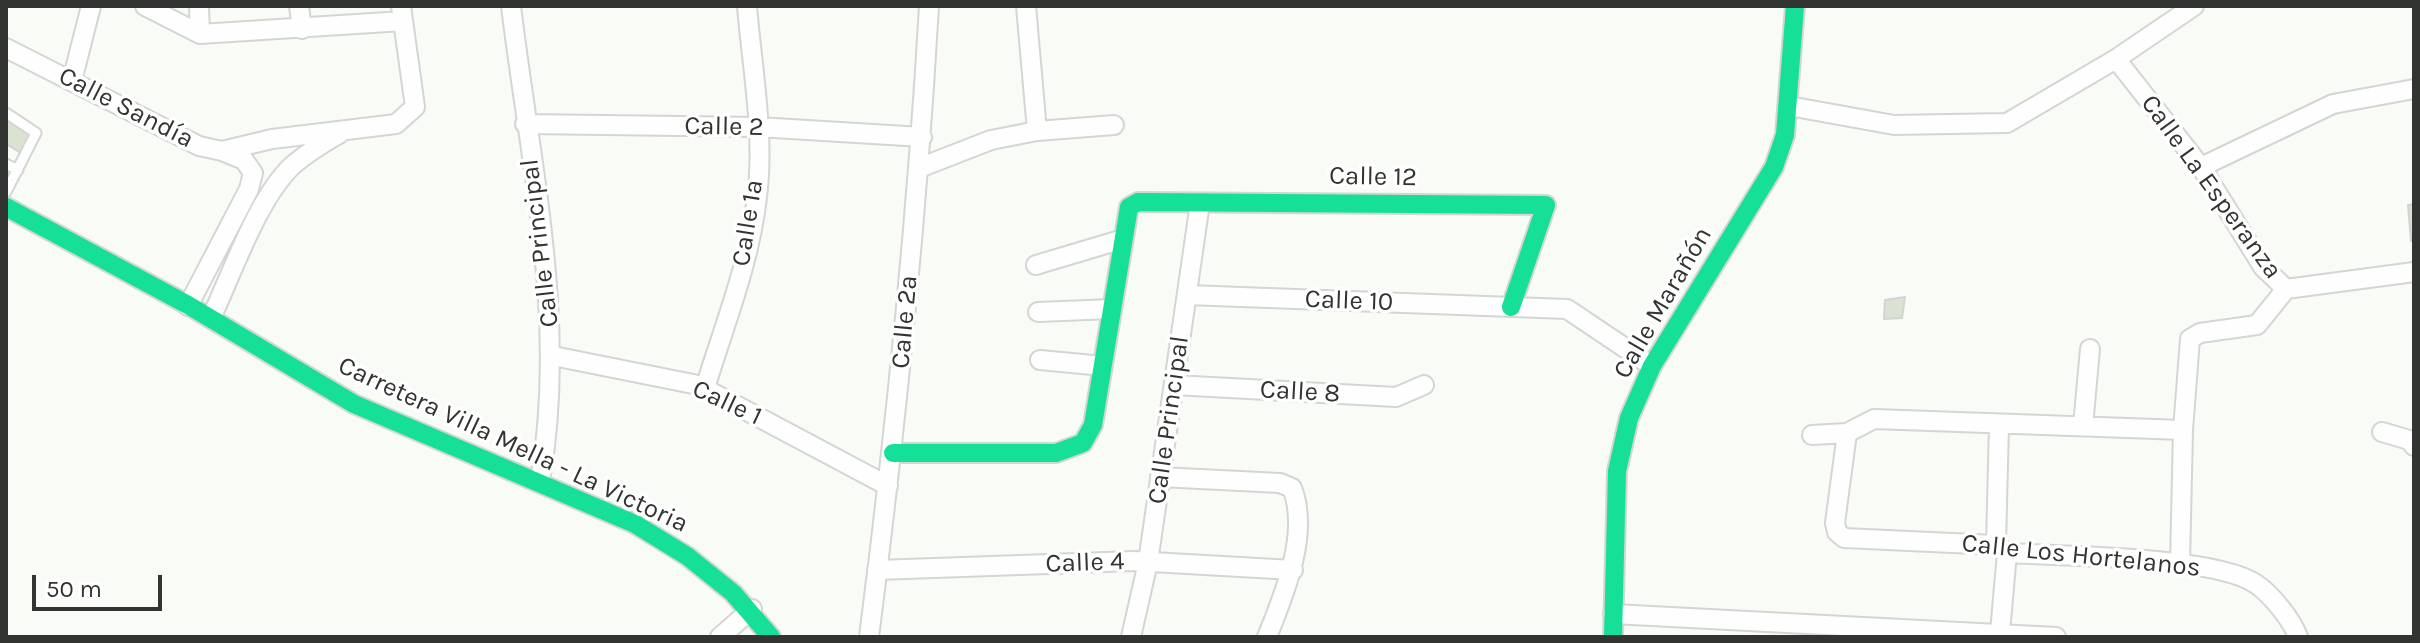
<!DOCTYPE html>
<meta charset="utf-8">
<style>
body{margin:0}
#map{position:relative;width:2420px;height:643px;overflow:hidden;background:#f8fbf6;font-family:Karla,sans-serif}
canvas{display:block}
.frame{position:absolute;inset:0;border:8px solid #323431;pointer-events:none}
.scale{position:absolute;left:32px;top:575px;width:130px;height:36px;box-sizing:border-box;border:4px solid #323431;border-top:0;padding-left:10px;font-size:24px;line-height:28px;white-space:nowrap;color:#323431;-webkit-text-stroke:6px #fff;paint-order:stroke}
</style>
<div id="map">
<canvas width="2420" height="643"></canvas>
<div class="frame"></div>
<div class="scale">50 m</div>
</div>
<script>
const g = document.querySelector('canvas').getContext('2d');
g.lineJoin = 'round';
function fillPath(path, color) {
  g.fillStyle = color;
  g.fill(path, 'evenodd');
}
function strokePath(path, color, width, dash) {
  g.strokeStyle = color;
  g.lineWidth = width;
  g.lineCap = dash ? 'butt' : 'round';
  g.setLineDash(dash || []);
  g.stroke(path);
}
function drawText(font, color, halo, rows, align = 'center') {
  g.font = font + ' Karla,sans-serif';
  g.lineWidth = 7;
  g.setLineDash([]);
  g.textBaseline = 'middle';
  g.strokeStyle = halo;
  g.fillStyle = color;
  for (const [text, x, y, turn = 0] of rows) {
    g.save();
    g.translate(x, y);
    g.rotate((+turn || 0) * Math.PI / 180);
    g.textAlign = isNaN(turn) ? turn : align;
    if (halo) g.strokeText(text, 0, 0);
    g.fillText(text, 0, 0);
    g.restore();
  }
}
const building = new Path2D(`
 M 6,118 L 32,132 L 21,153 L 6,144 Z
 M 2414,204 L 2414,241 L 2411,241 L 2408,205 Z
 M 1905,297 L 1902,318 L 1884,319 L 1885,300 Z`);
fillPath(building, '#dae3d3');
strokePath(building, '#d2d4d1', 2);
const lane = new Path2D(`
 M 6,113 L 36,133 L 6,192
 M 6,164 L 18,170`);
const street = new Path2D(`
 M 145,6 L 200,34 L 403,21
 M 199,6 L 200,34
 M 299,6 L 302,29
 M 511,6 C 530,165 568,321 540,481
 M 6,48 L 199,146 L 222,151 L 272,139 L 396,124 L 415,107 L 401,6
 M 2116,59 L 2201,167 L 2263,267 L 2286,289 L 2414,272
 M 72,81 L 91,6
 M 1789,106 L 1894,125 L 2007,123 L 2116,59 L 2194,6
 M 525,124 L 758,127 L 922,137
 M 1037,131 L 1114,125
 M 2201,167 L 2333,104 L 2414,89
 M 919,168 L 991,140 L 1037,131 L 1026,6
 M 1036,265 L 1123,239
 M 1187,295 L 1567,309 L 1652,366
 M 188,306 L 249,189 L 253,173 L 244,160 L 222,151
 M 1038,312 L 1112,309
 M 211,318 C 232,274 258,197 293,165 C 307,153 323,143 339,134
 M 553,356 L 698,385 L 888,486
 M 1040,360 L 1103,366
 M 1174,385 L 1396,397 L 1424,385
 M 705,388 C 724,326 750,262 757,197 C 765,135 752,68 747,6
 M 2083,426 L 2090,349
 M 2382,432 L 2409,440 L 2414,446
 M 1847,433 L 1835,523 L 1837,532 L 1844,538 L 1996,545 L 2007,553 C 2062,556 2215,556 2256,584 C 2271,594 2292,620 2298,637
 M 1812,435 L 1847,433 L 1874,419 L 2183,430
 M 1160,477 L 1280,483 L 1292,488 C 1310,533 1284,595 1267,637
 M 1996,545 L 1999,424
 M 2180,564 L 2183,430 L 2190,339 L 2200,333 L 2257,325 L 2286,289
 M 877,570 L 1134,561 L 1293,570
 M 1613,614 L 2056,637
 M 2000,632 L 2007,553
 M 720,637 L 752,609
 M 869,637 C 896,427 917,217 929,6
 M 1131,637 L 1148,562 L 1200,203`);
const fast = new Path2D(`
 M 6,207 L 188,305 L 354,404 L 635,524 L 687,556 L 733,593 L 771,637
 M 893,453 L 1056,453 L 1083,443 L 1093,425 L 1129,207 L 1138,202 L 1546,205 L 1511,307
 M 1613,637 L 1617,471 L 1629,418 L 1652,366 L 1774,167 L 1785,135 L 1795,6`);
strokePath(lane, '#d3d6d2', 13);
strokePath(street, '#d3d6d2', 22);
strokePath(fast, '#d3d6d2', 22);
strokePath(lane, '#fefefe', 9);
strokePath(street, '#fefefe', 18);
strokePath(fast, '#16e098', 18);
drawText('26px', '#323431', '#fff', [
 ["Calle Sandía",126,108,27],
 ["Calle 2",724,127,1],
 ["Calle 12",1373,177,1],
 ["Calle La Esperanza",2211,187,54],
 ["Calle 1a",748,223,-81],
 ["Calle Principal",540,243,-97],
 ["Calle 10",1349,301,2],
 ["Calle Marañón",1663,303,-60],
 ["Calle 2a",905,322,-85],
 ["Calle 8",1300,392,3],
 ["Calle 1",727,403,25],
 ["Calle Principal",1169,420,-82],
 ["Carretera Villa Mella - La Victoria",513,445,25],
 ["Calle Los Hortelanos",2081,556,6],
 ["Calle 4",1085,563,-2]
]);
</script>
